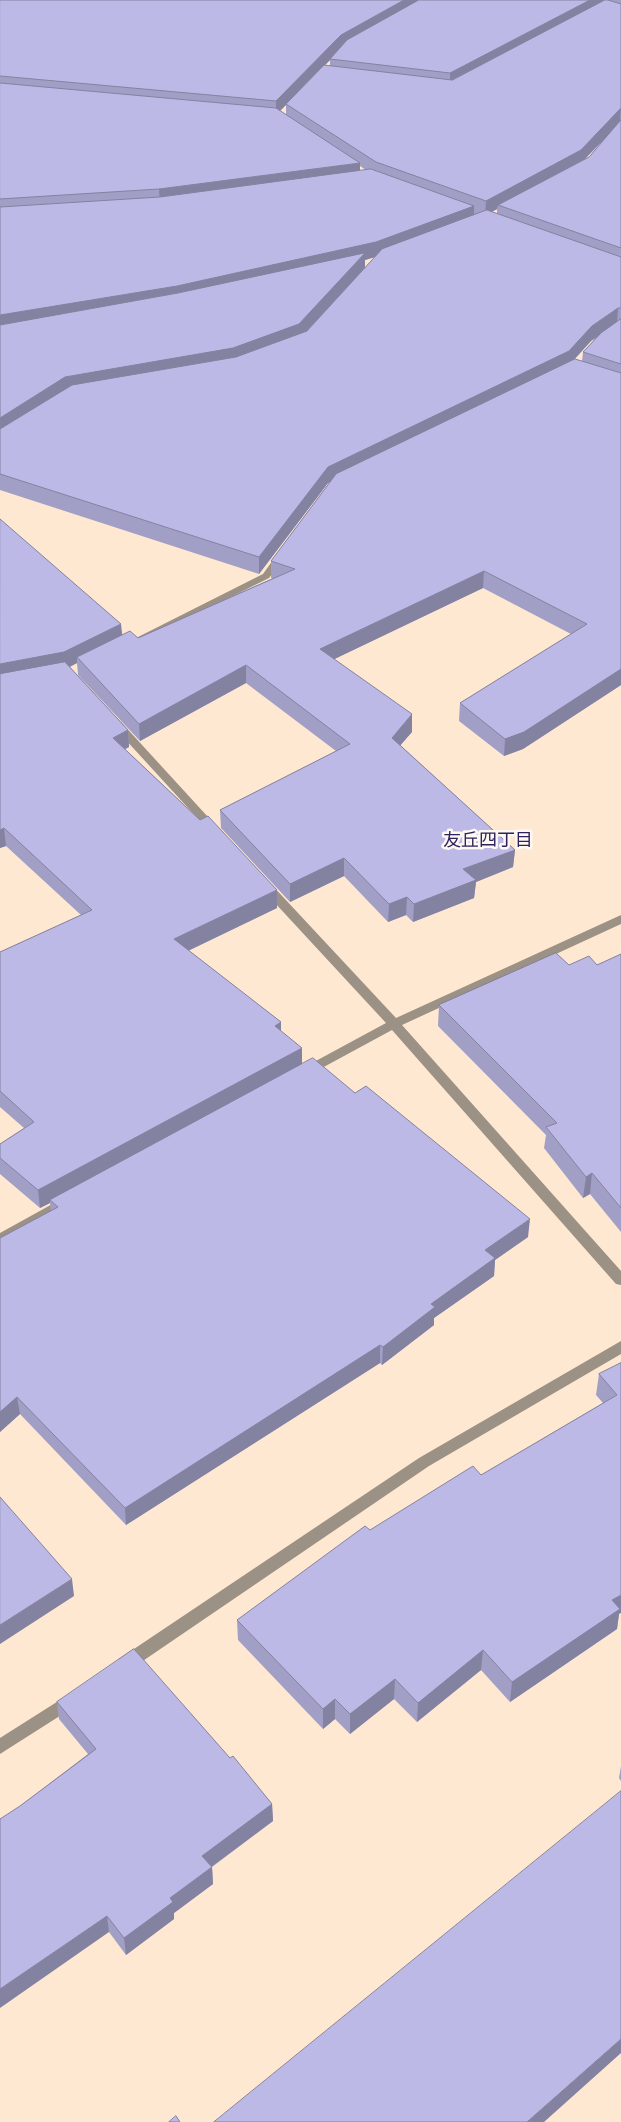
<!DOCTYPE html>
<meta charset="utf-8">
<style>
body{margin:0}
canvas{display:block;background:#fee8d1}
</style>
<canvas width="621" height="2122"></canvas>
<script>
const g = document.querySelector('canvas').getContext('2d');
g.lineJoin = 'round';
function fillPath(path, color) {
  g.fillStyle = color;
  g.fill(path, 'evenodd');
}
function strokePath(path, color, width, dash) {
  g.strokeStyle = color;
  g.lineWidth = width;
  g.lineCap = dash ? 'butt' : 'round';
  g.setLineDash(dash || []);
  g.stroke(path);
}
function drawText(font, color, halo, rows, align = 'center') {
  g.font = font + ' Spectral,"Noto Sans JP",serif';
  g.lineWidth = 5;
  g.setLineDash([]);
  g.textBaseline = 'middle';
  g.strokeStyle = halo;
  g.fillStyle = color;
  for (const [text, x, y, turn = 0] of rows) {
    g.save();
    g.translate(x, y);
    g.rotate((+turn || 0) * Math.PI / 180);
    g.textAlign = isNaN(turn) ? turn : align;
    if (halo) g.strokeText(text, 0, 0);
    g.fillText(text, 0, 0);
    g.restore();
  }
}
fillPath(new Path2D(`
 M 281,552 L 286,555 L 269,578 L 147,639 L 139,639 L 138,637 L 263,574 L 278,553 Z
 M 117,721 L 121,722 L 219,829 L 221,831 L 219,833 L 211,833 L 113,726 L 112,724 L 113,722 Z
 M 266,882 L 270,883 L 396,1018 L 621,915 L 621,924 L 402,1025 L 621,1271 L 621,1285 L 616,1284 L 392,1030 L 309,1075 L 301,1075 L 299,1072 L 301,1069 L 386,1023 L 262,889 L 260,886 Z
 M 65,1197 L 70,1199 L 72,1202 L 70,1205 L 0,1244 L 0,1233 Z
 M 621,1341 L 621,1354 L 429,1466 L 131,1669 L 125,1671 L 119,1669 L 117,1664 L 119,1659 L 419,1458 Z
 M 71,1693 L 77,1695 L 79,1700 L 77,1705 L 0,1754 L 0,1738 Z`), '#9c9185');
fillPath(new Path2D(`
 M 0,0 L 621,0 L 621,685 L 523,749 L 504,756 L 459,721 L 460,703 L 571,634 L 483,588 L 334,659 L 412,732 L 400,745 L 515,850 L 513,867 L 476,882 L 474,898 L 413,922 L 406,915 L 388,922 L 344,876 L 290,902 L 221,828 L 220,810 L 336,751 L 246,683 L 140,741 L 78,675 L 77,663 L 70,667 L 128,730 L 129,747 L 125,749 L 200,820 L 277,890 L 277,908 L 188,951 L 281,1022 L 281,1031 L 302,1064 L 528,1237 L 495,1260 L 494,1276 L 434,1318 L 434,1325 L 382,1365 L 380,1363 L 126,1525 L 20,1414 L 0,1432 L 0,1238 L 51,1211 L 50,1203 L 40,1208 L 0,1174 L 0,1144 L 24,1128 L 0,1107 L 0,952 L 81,915 L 6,846 L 0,848 L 0,519 L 122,635 L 138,638 L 273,578 L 271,578 L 271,561 L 330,482 L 328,483 L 259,574 L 0,490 ZM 330,60 L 330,66 L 325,65 ZM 286,105 L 286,115 L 280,111 ZM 610,133 L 589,157 L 585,159 ZM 360,166 L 366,170 L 360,171 ZM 497,209 L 497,214 L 492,212 L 493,211 ZM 375,257 L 365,268 L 365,260 ZM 596,338 L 583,352 L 582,361 L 575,359 L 591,341 Z
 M 621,954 L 621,1232 L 590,1194 L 583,1198 L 544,1148 L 546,1135 L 438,1026 L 439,1005 L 569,965 L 597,965 Z
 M 621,1363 L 619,1614 L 617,1629 L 510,1702 L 481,1670 L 417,1722 L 394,1699 L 350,1734 L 335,1719 L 323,1729 L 238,1640 L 237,1620 L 370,1530 L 481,1475 L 603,1403 L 596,1395 L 599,1374 Z
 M 57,1702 L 230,1758 L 272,1804 L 273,1821 L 212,1867 L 213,1884 L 174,1913 L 174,1919 L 126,1955 L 109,1932 L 20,1806 L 88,1754 L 59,1719 Z
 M 621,1766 L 621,1781 L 619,1778 Z`), '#a29fc6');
fillPath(new Path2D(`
 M 404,0 L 428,0 L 330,59 L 330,60 L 276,115 L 276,101 L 341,35 Z
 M 590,0 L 603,0 L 602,6 L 450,87 L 450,73 Z
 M 621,108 L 620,123 L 580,164 L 498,205 L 497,209 L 485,216 L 486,201 Z
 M 360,163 L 360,178 L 160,204 L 159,189 Z
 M 474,206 L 474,221 L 375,257 L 365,260 L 365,268 L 299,339 L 0,436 L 0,315 Z
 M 618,308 L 617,323 L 591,341 L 568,366 L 328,483 L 259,574 L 259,557 L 328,467 L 592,326 Z
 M 484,571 L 483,588 L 320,666 L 320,649 Z
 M 121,624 L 123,641 L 77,657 L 77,663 L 65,669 L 0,682 L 0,664 Z
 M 246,665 L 246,683 L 140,741 L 139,724 Z
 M 621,669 L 621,685 L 523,749 L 504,756 L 505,739 Z
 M 412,714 L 412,732 L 392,755 L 392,738 Z
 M 128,730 L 129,747 L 114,755 L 113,738 Z
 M 4,828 L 6,846 L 0,848 L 0,830 Z
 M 515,850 L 513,867 L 476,882 L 474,898 L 413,922 L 414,904 L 463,869 Z
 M 344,858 L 344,876 L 290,902 L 290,884 Z
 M 277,890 L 277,908 L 175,957 L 174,939 Z
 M 407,897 L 406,915 L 388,922 L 389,904 Z
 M 281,1022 L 281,1040 L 275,1026 Z
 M 302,1048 L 302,1066 L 50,1200 L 50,1203 L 40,1208 L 38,1190 Z
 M 592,1173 L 590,1194 L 583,1198 L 586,1177 Z
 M 530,1219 L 528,1237 L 495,1260 L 494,1276 L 434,1318 L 434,1325 L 382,1365 L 383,1347 L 485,1250 Z
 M 380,1345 L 380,1363 L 126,1525 L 125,1508 Z
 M 17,1397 L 20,1414 L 0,1432 L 0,1412 Z
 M 72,1579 L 74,1596 L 0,1644 L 0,1625 Z
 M 621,1595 L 621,1613 L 619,1614 L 617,1629 L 510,1702 L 512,1682 L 612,1600 Z
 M 483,1650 L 481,1670 L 417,1722 L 418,1703 Z
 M 395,1679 L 394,1699 L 350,1734 L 350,1714 Z
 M 335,1699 L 335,1719 L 323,1729 L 323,1709 Z
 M 272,1804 L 273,1821 L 203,1873 L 202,1856 Z
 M 212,1867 L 213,1884 L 174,1913 L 174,1919 L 126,1955 L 124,1938 L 170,1898 Z
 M 107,1916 L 109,1932 L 0,2008 L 0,1989 Z
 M 621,2039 L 621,2053 L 544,2122 L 527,2122 Z`), '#8482a1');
const building = new Path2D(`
 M 0,0 L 404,0 L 341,35 L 276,101 L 0,76 Z
 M 419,0 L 590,0 L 450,73 L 330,59 L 347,40 Z
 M 605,0 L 608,0 L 621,4 L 621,108 L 581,150 L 486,201 L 376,162 L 286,104 L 324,65 L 452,80 Z
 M 0,83 L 276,108 L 360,163 L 159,189 L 0,199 Z
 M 621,120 L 621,248 L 498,205 L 589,157 Z
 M 371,169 L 474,206 L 376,242 L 177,286 L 0,315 L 0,207 L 160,197 Z
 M 487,210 L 621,257 L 621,308 L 618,308 L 592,326 L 569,351 L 328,467 L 259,557 L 0,474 L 0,429 L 72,385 L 236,357 L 307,331 L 382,249 Z
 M 365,253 L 299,324 L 233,348 L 65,377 L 0,418 L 0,325 L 178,293 Z
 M 621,319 L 621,364 L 583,352 L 601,333 Z
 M 575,359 L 621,373 L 621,669 L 524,732 L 505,739 L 460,703 L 587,624 L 484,571 L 320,649 L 412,714 L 392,738 L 515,850 L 463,869 L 476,880 L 414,904 L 407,897 L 389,904 L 344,858 L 290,884 L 220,810 L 350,744 L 246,665 L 139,724 L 77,657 L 130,631 L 138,638 L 295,569 L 271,561 L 336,474 Z
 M 0,519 L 121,624 L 64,652 L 0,664 Z
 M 65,662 L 128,730 L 113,738 L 200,820 L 208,816 L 277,890 L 174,939 L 281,1022 L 275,1026 L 302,1048 L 38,1190 L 0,1158 L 0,1144 L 34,1122 L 0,1091 L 0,952 L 92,910 L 4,828 L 0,830 L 0,674 Z
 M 556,953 L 569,965 L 589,956 L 597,965 L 621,954 L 621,1208 L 592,1173 L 586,1177 L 546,1127 L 557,1123 L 439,1005 Z
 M 313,1058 L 355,1093 L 366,1086 L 530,1219 L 485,1250 L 495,1258 L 431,1304 L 435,1307 L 383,1347 L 380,1345 L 125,1508 L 17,1397 L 0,1412 L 0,1238 L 58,1207 L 50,1200 Z
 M 621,1363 L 621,1595 L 612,1600 L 620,1609 L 512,1682 L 483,1650 L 418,1703 L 395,1679 L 350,1714 L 335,1699 L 323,1709 L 237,1620 L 365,1526 L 370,1530 L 473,1466 L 481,1475 L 617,1395 L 599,1374 Z
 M 0,1497 L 72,1579 L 0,1625 Z
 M 134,1649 L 230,1758 L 233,1756 L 272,1804 L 202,1856 L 212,1867 L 170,1898 L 173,1902 L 124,1938 L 107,1916 L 0,1989 L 0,1819 L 20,1806 L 96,1749 L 57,1702 Z
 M 621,1791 L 621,2039 L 527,2122 L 214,2122 Z
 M 176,2116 L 180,2122 L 169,2122 Z`);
fillPath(building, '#bcb9e6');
strokePath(building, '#8482a1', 1);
drawText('18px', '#2d225c', '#fef8f2', [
 ["友丘四丁目",488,842]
]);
</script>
